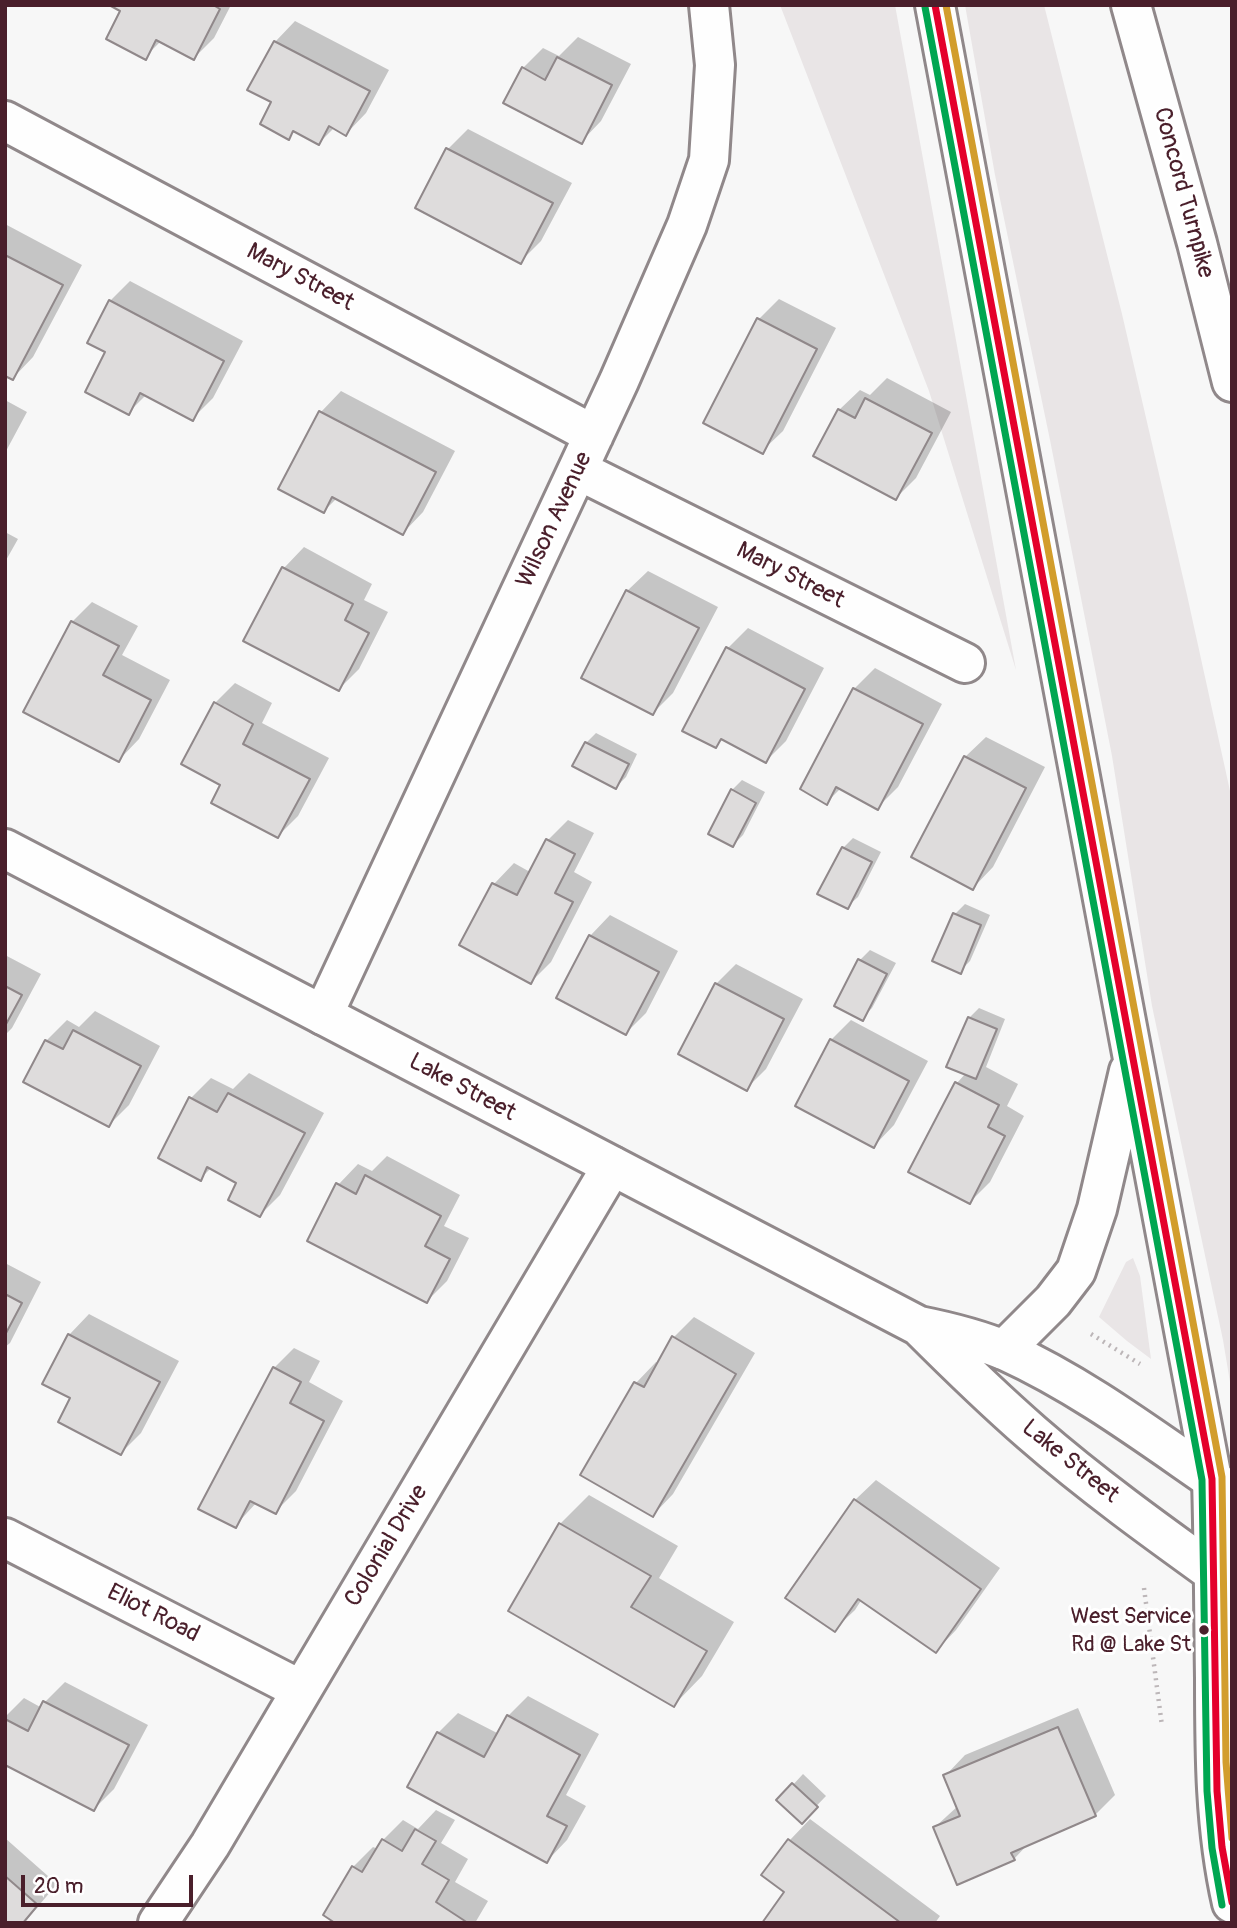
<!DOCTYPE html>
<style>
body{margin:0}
#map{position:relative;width:1237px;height:1928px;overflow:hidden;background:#f7f7f7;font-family:Pangolin,sans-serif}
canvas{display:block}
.frame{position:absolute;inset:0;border:7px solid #4a1f2b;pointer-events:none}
.scale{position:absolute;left:21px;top:1875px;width:172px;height:32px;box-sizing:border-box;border:4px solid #4a1f2b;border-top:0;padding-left:9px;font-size:21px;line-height:24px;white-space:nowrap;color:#4a1f2b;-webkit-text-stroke:5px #fff;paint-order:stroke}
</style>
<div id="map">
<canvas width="1237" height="1928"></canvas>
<div class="frame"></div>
<div class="scale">20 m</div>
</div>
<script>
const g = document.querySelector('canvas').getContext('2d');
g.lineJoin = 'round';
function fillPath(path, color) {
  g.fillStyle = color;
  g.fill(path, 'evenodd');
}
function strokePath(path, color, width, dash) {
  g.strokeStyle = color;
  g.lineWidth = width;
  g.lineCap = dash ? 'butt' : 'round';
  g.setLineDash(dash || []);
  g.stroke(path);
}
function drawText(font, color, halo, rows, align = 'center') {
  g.font = font + ' Pangolin,sans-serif';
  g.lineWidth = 6;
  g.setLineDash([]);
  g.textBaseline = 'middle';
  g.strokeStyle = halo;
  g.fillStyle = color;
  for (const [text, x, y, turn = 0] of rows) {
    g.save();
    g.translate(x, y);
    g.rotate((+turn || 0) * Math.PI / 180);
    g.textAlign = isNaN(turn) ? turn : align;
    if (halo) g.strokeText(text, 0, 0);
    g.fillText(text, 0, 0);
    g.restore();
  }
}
fillPath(new Path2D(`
 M 780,5 L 895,5 L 1016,670 L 929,391 Z
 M 965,5 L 1044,5 L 1122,314 L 1187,595 L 1232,800 L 1232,1394 L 1223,1340 L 1152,1006 L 1112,756 L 1050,440 L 995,175 Z
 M 1133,1258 L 1140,1276 L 1151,1359 L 1127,1341 L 1099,1317 L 1126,1262 Z`), '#e9e5e6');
fillPath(new Path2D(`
 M 113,5 L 231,5 L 214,38 L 194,58 L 161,41 L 145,57 L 123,10 Z
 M 295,21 L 389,70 L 366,113 L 346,134 L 335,127 L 319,143 L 296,130 L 288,137 L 275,42 Z
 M 578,37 L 631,64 L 601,121 L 581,142 L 523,68 L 543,48 L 559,56 Z
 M 468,129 L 572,183 L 541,241 L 521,261 L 448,149 Z
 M 5,224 L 82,265 L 33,357 L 13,378 L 5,374 Z
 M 130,281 L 243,341 L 213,398 L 192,419 L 146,395 L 129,412 L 107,351 L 110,301 Z
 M 779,299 L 836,328 L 783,431 L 762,451 L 759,319 Z
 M 887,378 L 951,412 L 916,478 L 896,498 L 839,410 L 860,390 L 870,395 Z
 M 341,391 L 455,451 L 423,512 L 403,533 L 337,498 L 324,511 L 280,489 L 321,412 Z
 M 5,400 L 27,412 L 5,453 Z
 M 5,532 L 18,539 L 5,562 Z
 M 304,547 L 372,584 L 364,600 L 388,612 L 359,669 L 339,689 L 246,641 L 284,568 Z
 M 648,571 L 718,607 L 673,693 L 653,713 L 627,591 Z
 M 92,602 L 138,626 L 122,655 L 170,680 L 139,739 L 119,760 L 72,622 Z
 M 748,628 L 824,668 L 786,741 L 766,761 L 723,739 L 716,746 L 728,648 Z
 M 875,668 L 942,704 L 898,787 L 878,807 L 841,788 L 827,802 L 854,689 Z
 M 235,683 L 272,703 L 262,723 L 329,758 L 298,816 L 278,836 L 222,784 L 215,703 Z
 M 596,733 L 637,754 L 626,777 L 616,787 L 586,743 Z
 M 986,737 L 1045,767 L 993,867 L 973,888 L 965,757 Z
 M 742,780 L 765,792 L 743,835 L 733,845 L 732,790 Z
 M 568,820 L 594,833 L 574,872 L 592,882 L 551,962 L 531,982 L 461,945 L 494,884 L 514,863 L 530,872 L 548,840 Z
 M 853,838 L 881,852 L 858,897 L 847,907 L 843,848 Z
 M 965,904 L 990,915 L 970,961 L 960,971 L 955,914 Z
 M 610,915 L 678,951 L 646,1013 L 626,1033 L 590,936 Z
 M 870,950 L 896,963 L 872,1008 L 862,1018 L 860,960 Z
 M 5,955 L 41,974 L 12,1028 L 5,1035 Z
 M 736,964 L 803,999 L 766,1069 L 746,1089 L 716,984 Z
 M 979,1008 L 1005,1019 L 986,1067 L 1018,1084 L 1007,1106 L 1024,1116 L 990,1182 L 970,1202 L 957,1083 L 966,1073 L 969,1018 Z
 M 95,1011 L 160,1046 L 129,1105 L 109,1125 L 46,1041 L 67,1020 L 79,1027 Z
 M 851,1020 L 928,1061 L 894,1125 L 874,1146 L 831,1040 Z
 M 249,1073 L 324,1113 L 280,1195 L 260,1215 L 239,1182 L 211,1168 L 200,1179 L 191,1098 L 211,1078 L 233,1089 Z
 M 387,1156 L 460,1195 L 444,1226 L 469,1238 L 447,1281 L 427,1301 L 338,1185 L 358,1164 L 372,1171 Z
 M 5,1263 L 41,1282 L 10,1343 L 5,1347 Z
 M 89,1314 L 179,1361 L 141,1433 L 121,1453 L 72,1398 L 69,1335 Z
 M 694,1317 L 755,1353 L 673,1494 L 653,1515 L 583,1474 L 636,1383 L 656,1362 L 659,1364 L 674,1337 Z
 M 294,1348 L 320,1361 L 309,1382 L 343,1401 L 296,1491 L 276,1511 L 257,1502 L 235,1526 L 274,1368 Z
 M 876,1480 L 1000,1568 L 956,1630 L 936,1651 L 862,1599 L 855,1610 L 834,1630 L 855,1500 Z
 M 589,1495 L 678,1546 L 659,1578 L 734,1622 L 702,1676 L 674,1705 L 560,1524 Z
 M 65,1682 L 148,1725 L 114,1789 L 94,1809 L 5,1763 L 5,1717 L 24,1698 L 42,1708 L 45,1702 Z
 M 528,1696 L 599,1734 L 566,1795 L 586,1806 L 567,1840 L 547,1861 L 438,1733 L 458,1713 L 499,1734 L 508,1716 Z
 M 1078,1708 L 1115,1795 L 1095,1815 L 1029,1843 L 1014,1859 L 935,1827 L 958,1806 L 945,1776 L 965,1755 Z
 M 803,1774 L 826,1796 L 802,1821 L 779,1800 Z
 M 436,1810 L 455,1820 L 441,1843 L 468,1859 L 455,1882 L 488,1901 L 475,1923 L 340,1923 L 353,1867 L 373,1847 L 378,1849 L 383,1840 L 403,1820 L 418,1829 Z
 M 810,1819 L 940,1916 L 935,1923 L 764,1923 L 787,1892 L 764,1874 L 790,1840 Z
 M 5,1838 L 57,1884 L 24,1923 L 5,1923 Z`), '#0003');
const building = new Path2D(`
 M 109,5 L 213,5 L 220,9 L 194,60 L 156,40 L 146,60 L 106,39 L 120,11 Z
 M 274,41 L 370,91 L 346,136 L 329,126 L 319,145 L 293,131 L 289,140 L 260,124 L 271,102 L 247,90 Z
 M 557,57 L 612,85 L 582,144 L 503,103 L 522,67 L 545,80 Z
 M 446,148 L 553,203 L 521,264 L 415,208 Z
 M 5,255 L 63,285 L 13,380 L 5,376 Z
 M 109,300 L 224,361 L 193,421 L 140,393 L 129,415 L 85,392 L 105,352 L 87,343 Z
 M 757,318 L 817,349 L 763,454 L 703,423 Z
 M 865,398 L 932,433 L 896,500 L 813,456 L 838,409 L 855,418 Z
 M 319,411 L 436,472 L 403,535 L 332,497 L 324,513 L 278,489 Z
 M 282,567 L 353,604 L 345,620 L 369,633 L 339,691 L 243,641 Z
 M 626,590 L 699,628 L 653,715 L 581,678 Z
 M 71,621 L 119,646 L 103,675 L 151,700 L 119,762 L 23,712 Z
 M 726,647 L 805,689 L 766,763 L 721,739 L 716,748 L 682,731 Z
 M 853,688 L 923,724 L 878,810 L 836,787 L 827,805 L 800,789 Z
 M 214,702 L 253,724 L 243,744 L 310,779 L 278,838 L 211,803 L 220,785 L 181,764 Z
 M 585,742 L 629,764 L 616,789 L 572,766 Z
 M 964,756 L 1026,788 L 973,890 L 911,857 Z
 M 731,789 L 756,803 L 733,847 L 708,834 Z
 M 546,839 L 575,854 L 555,893 L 573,902 L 531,984 L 459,945 L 492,883 L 517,895 Z
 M 842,847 L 872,862 L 848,909 L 817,894 Z
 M 953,913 L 981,925 L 961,974 L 932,961 Z
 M 589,935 L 659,972 L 626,1035 L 556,998 Z
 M 858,959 L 887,974 L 863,1021 L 834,1006 Z
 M 715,983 L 784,1019 L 747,1091 L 678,1054 Z
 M 5,986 L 22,995 L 5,1026 Z
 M 968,1017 L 997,1029 L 976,1079 L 946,1067 Z
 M 73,1030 L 141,1066 L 109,1127 L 23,1082 L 45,1040 L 63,1049 Z
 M 830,1039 L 909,1081 L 874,1148 L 795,1106 Z
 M 955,1082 L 999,1105 L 988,1127 L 1005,1136 L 970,1204 L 908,1172 Z
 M 228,1093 L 305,1133 L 260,1217 L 228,1200 L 236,1183 L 207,1167 L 201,1181 L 158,1158 L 189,1097 L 217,1112 Z
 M 365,1175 L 441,1216 L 425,1246 L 450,1259 L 427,1303 L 307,1241 L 336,1183 L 356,1194 Z
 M 5,1294 L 22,1303 L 5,1335 Z
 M 68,1334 L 160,1382 L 121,1455 L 58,1422 L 70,1398 L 42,1384 Z
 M 672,1336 L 736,1374 L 653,1517 L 580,1475 L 634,1382 L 644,1387 Z
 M 273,1367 L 301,1382 L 290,1403 L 324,1421 L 276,1514 L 250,1501 L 236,1528 L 198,1509 Z
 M 854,1499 L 981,1589 L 936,1653 L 858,1599 L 835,1632 L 785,1598 Z
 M 559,1523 L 651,1576 L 631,1607 L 707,1651 L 674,1707 L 508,1611 Z
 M 43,1701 L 129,1745 L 94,1811 L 5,1765 L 5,1719 L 28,1731 Z
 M 507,1715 L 580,1755 L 547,1816 L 567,1826 L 547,1863 L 407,1787 L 437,1732 L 484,1757 Z
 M 1058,1727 L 1096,1816 L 1011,1853 L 1015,1860 L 957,1885 L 933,1827 L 960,1816 L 943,1775 Z
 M 792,1783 L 818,1807 L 802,1824 L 776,1800 Z
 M 415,1829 L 436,1841 L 422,1864 L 449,1880 L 436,1902 L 468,1923 L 335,1923 L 323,1915 L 352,1866 L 362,1872 L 382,1839 L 402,1851 Z
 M 788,1839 L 901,1923 L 762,1923 L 784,1892 L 761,1875 Z
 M 5,1876 L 38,1905 L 23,1923 L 5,1923 Z`);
fillPath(building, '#dedcdc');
strokePath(building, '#90888a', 2);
const minor = new Path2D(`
 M 5,121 L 594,435
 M 578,470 L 965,663
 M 323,1015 L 619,381 L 687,225 L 709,160 L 715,65 L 709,5
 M 5,1538 L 301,1690
 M 158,1923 L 210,1845 L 612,1166`);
const secondary = new Path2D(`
 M 5,849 L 919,1326 C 949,1332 978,1339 1006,1351 C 1087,1388 1158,1443 1232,1493
 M 919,1326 C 956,1363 993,1399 1032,1433 C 1095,1488 1164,1537 1232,1586`);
const motorway = new Path2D(`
 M 935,5 L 1212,1479 C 1214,1545 1214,1611 1215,1678 C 1215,1753 1215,1828 1232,1903
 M 1131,5 L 1197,243 L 1232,382
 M 1004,1350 L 1053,1301 L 1076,1271 L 1097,1209 L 1129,1071`);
strokePath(minor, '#90888a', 44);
strokePath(secondary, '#90888a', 44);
strokePath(motorway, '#90888a', 44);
strokePath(new Path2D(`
 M 1091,1334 L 1140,1364
 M 1144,1588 L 1162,1726`), '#bcb6b8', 4.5, [2, 5]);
strokePath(minor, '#fefefe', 38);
strokePath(secondary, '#fefefe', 38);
strokePath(motorway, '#fefefe', 38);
strokePath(new Path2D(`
 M 935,5 L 1212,1479 L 1217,1791 L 1222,1847 L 1232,1902`), '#e4002b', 7);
strokePath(new Path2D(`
 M 925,7 L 1202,1480 L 1207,1791 L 1212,1848 L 1222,1905`), '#00a651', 7);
strokePath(new Path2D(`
 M 946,5 L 1222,1477 L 1226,1762 L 1232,1838`), '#d29d2c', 7);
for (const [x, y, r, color] of [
 [1204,1630,6,"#4a1f2b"]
]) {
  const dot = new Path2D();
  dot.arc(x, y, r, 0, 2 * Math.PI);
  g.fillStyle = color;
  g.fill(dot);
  strokePath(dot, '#fff', 2.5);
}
drawText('22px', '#4a1f2b', '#fff', [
 ["West Service",1191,1617],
 ["Rd @ Lake St",1191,1645]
], 'right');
drawText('24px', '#4a1f2b', '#fff', [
 ["Concord Turnpike",1183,193,75],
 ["Mary Street",300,278,28],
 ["Wilson Avenue",555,520,-65],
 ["Mary Street",790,576,27],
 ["Lake Street",462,1088,28],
 ["Lake Street",1070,1462,39],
 ["Colonial Drive",387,1546,-59],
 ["Eliot Road",153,1614,27]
]);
</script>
